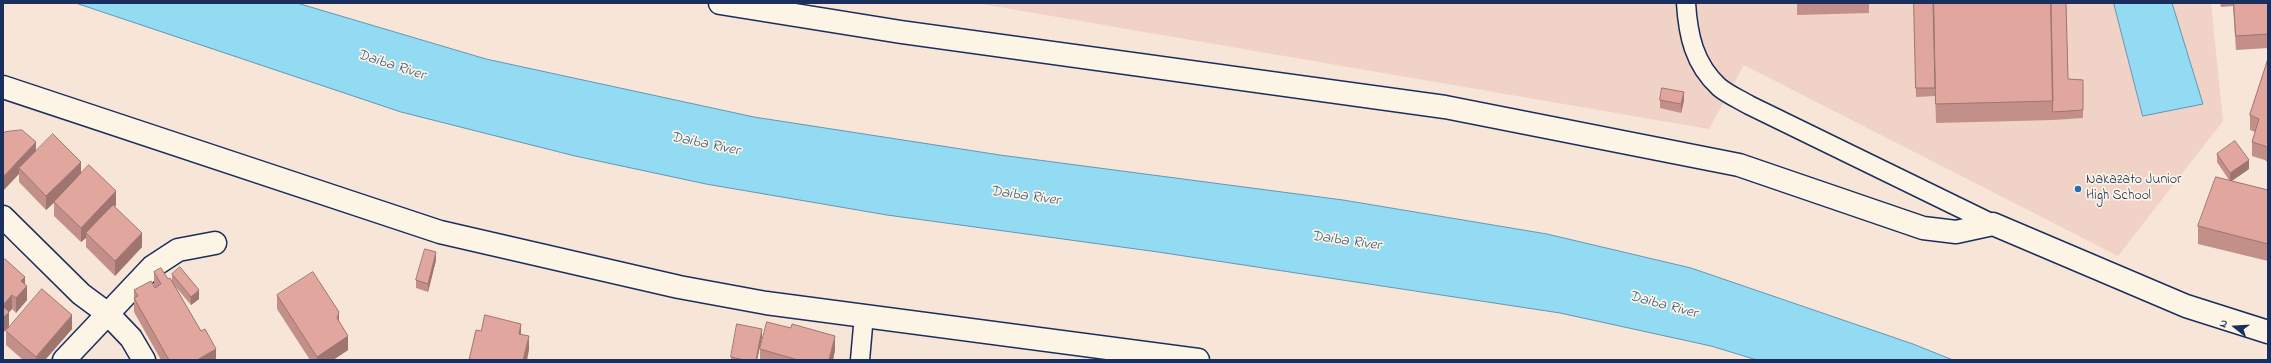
<!DOCTYPE html>
<style>
body{margin:0}
#map{position:relative;width:2271px;height:363px;overflow:hidden;background:#f7e5d7;font-family:"Indie Flower",sans-serif}
canvas{display:block}
.frame{position:absolute;inset:0;border:4px solid #1b2f5e;pointer-events:none}
.north{position:absolute;left:2215px;top:307px;width:40px;height:40px;-webkit-text-stroke:3px #fcf5e5;paint-order:stroke;rotate:287deg;font-size:11px;font-weight:700;line-height:16px;text-align:center;color:#1b2f5e}
.north::after{content:'';display:block;margin:auto;width:14px;height:18px;background:#1b2f5e;clip-path:polygon(50% 0,100% 100%,50% 72%,0 100%)}
</style>
<div id="map">
<canvas width="2271" height="363"></canvas>
<div class="frame"></div>
<div class="north">N</div>
</div>
<script>
const g = document.querySelector('canvas').getContext('2d');
g.lineJoin = 'round';
function fillPath(path, color) {
  g.fillStyle = color;
  g.fill(path, 'evenodd');
}
function strokePath(path, color, width, dash) {
  g.strokeStyle = color;
  g.lineWidth = width;
  g.lineCap = dash ? 'butt' : 'round';
  g.setLineDash(dash || []);
  g.stroke(path);
}
function drawText(font, color, halo, rows, align = 'center') {
  g.font = font + ' "Indie Flower",sans-serif';
  g.lineWidth = 3.5;
  g.setLineDash([]);
  g.textBaseline = 'middle';
  g.strokeStyle = halo;
  g.fillStyle = color;
  for (const [text, x, y, turn = 0] of rows) {
    g.save();
    g.translate(x, y);
    g.rotate((+turn || 0) * Math.PI / 180);
    g.textAlign = isNaN(turn) ? turn : align;
    if (halo) g.strokeText(text, 0, 0);
    g.fillText(text, 0, 0);
    g.restore();
  }
}
fillPath(new Path2D(`
 M 976,3 L 2211,3 L 2223,121 L 2118,256 L 1744,65 L 1709,129 Z`), '#f0d2c6');
const water = new Path2D(`
 M 76,3 L 297,3 L 486,59 L 754,117 L 1000,155 L 1343,200 L 1547,234 L 1691,268 L 1913,344 L 1953,360 L 1757,360 L 1711,346 L 1560,313 L 1158,252 L 887,215 L 706,184 L 575,156 L 401,112 Z
 M 2114,3 L 2172,3 L 2203,104 L 2143,116 Z`);
fillPath(water, '#92dbf3');
strokePath(water, '#6296b7', 1);
const service = new Path2D(`
 M 1686,3 C 1688,35 1694,64 1719,87 C 1727,94 1739,99 1749,105 L 1993,224
 M 860,360 L 864,315`);
const minor = new Path2D(`
 M 720,3 L 901,32 L 1445,107 L 1739,165 L 1923,228 L 1956,232 L 1993,224 L 2186,306 L 2268,332
 M 3,87 L 440,232 L 679,287 L 766,303 L 1198,360
 M 3,217 L 81,294 L 108,314 L 131,338 L 144,360
 M 64,360 L 152,267 L 178,250 L 215,243`);
strokePath(service, '#1b2f5e', 21);
strokePath(minor, '#1b2f5e', 25);
strokePath(service, '#fcf5e5', 18);
strokePath(minor, '#fcf5e5', 22);
fillPath(new Path2D(`
 M 1797,3 L 1869,3 L 1869,13 L 1797,15 Z
 M 1914,3 L 2066,3 L 2068,79 L 2083,80 L 2083,118 L 2053,120 L 1936,123 L 1933,12 L 1935,96 L 1916,97 Z
 M 2220,3 L 2268,3 L 2268,48 L 2236,50 L 2233,6 L 2221,7 Z
 M 2268,59 L 2268,163 L 2265,160 L 2252,156 L 2252,142 L 2255,132 L 2250,130 L 2250,115 Z
 M 1660,100 L 1684,100 L 1681,113 L 1660,108 Z
 M 3,134 L 36,151 L 81,174 L 116,205 L 115,207 L 142,247 L 115,276 L 86,247 L 86,238 L 81,242 L 54,216 L 54,203 L 46,210 L 19,182 L 19,174 Z
 M 2217,154 L 2249,169 L 2232,181 L 2268,190 L 2268,261 L 2198,244 L 2198,226 L 2229,180 L 2217,162 Z
 M 436,260 L 428,292 L 416,288 L 416,280 Z
 M 3,261 L 25,285 L 27,300 L 16,313 L 12,309 L 9,312 L 9,326 L 3,333 Z
 M 154,272 L 172,281 L 172,274 L 199,299 L 191,305 L 175,286 L 216,360 L 161,360 L 134,312 L 134,290 L 155,288 L 154,286 Z
 M 277,295 L 339,321 L 348,350 L 333,360 L 310,360 L 277,309 Z
 M 72,329 L 45,360 L 23,360 L 6,345 L 6,331 Z
 M 762,337 L 757,360 L 731,360 L 731,357 Z
 M 760,349 L 835,350 L 833,360 L 760,360 Z`), '#c29089');
fillPath(new Path2D(`
 M 1684,92 L 1684,100 L 1681,113 L 1681,104 Z
 M 36,142 L 36,157 L 19,168 L 19,174 L 3,191 L 3,177 Z
 M 2249,160 L 2249,169 L 2230,182 L 2230,173 Z
 M 81,162 L 81,176 L 46,210 L 46,196 Z
 M 116,191 L 116,205 L 88,235 L 86,233 L 86,238 L 81,242 L 81,228 Z
 M 142,233 L 142,247 L 115,276 L 115,261 Z
 M 436,252 L 436,260 L 428,292 L 428,284 Z
 M 25,277 L 25,288 L 27,286 L 27,300 L 16,313 L 16,298 L 21,281 Z
 M 199,290 L 199,299 L 191,305 L 191,297 Z
 M 12,295 L 12,309 L 9,312 L 9,326 L 3,333 L 3,305 Z
 M 339,312 L 339,326 L 337,318 Z
 M 72,315 L 72,329 L 45,360 L 36,360 L 36,357 Z
 M 521,324 L 521,338 L 519,334 Z
 M 762,329 L 762,337 L 757,360 L 756,360 Z
 M 348,336 L 348,350 L 333,360 L 317,360 L 317,357 Z
 M 529,336 L 529,350 L 527,360 L 523,360 Z
 M 835,336 L 835,350 L 833,360 L 829,360 Z
 M 216,349 L 216,360 L 197,360 Z`), '#9e756f');
const building = new Path2D(`
 M 1914,3 L 1933,3 L 1935,88 L 1916,88 Z
 M 1934,3 L 2051,3 L 2053,101 L 1936,104 Z
 M 2051,3 L 2066,3 L 2068,79 L 2083,80 L 2083,110 L 2053,112 Z
 M 2234,3 L 2268,3 L 2268,34 L 2236,36 Z
 M 2268,59 L 2268,148 L 2265,146 L 2252,142 L 2259,119 L 2250,115 Z
 M 1662,88 L 1684,92 L 1681,104 L 1660,100 Z
 M 22,130 L 36,142 L 3,177 L 3,134 L 5,132 Z
 M 53,134 L 81,162 L 46,196 L 19,168 Z
 M 2235,141 L 2249,160 L 2230,173 L 2217,154 Z
 M 89,165 L 116,191 L 81,228 L 54,202 Z
 M 2216,177 L 2268,190 L 2268,244 L 2198,226 Z
 M 113,205 L 142,233 L 115,261 L 86,233 Z
 M 425,249 L 436,252 L 428,284 L 416,280 Z
 M 5,259 L 25,277 L 21,281 L 27,286 L 16,298 L 12,295 L 3,305 L 3,261 Z
 M 180,267 L 199,290 L 191,297 L 172,274 Z
 M 161,268 L 168,279 L 170,278 L 201,331 L 205,329 L 216,349 L 197,360 L 169,360 L 134,298 L 138,296 L 134,290 L 151,281 L 155,288 L 161,284 L 154,272 Z
 M 313,272 L 339,312 L 337,318 L 348,336 L 317,357 L 277,295 Z
 M 42,289 L 72,315 L 36,357 L 6,331 Z
 M 3,306 L 9,312 L 3,318 Z
 M 485,315 L 521,324 L 519,334 L 529,336 L 523,360 L 469,360 L 476,330 L 481,331 Z
 M 767,322 L 791,328 L 792,324 L 835,336 L 829,360 L 798,360 L 760,349 Z
 M 737,324 L 762,329 L 756,360 L 744,360 L 731,357 Z`);
fillPath(building, '#e1a79f');
strokePath(building, '#9e756f', 1);
for (const [x, y, r, color] of [
 [2078,189,4,"#1f6fb2"]
]) {
  const dot = new Path2D();
  dot.arc(x, y, r, 0, 2 * Math.PI);
  g.fillStyle = color;
  g.fill(dot);
  strokePath(dot, '#fcf5e5', 1.5);
}
drawText('14px', '#1b2f5e', '#fcf5e5', [
 ["Nakazato Junior",2086,181],
 ["High School",2086,197]
], 'left');
drawText('italic 15px', '#395a83', '#fcf5e5', [
 ["Daiba River",391,66,18],
 ["Daiba River",705,145,12],
 ["Daiba River",1025,197,8],
 ["Daiba River",1346,242,8],
 ["Daiba River",1663,306,15]
]);
</script>
